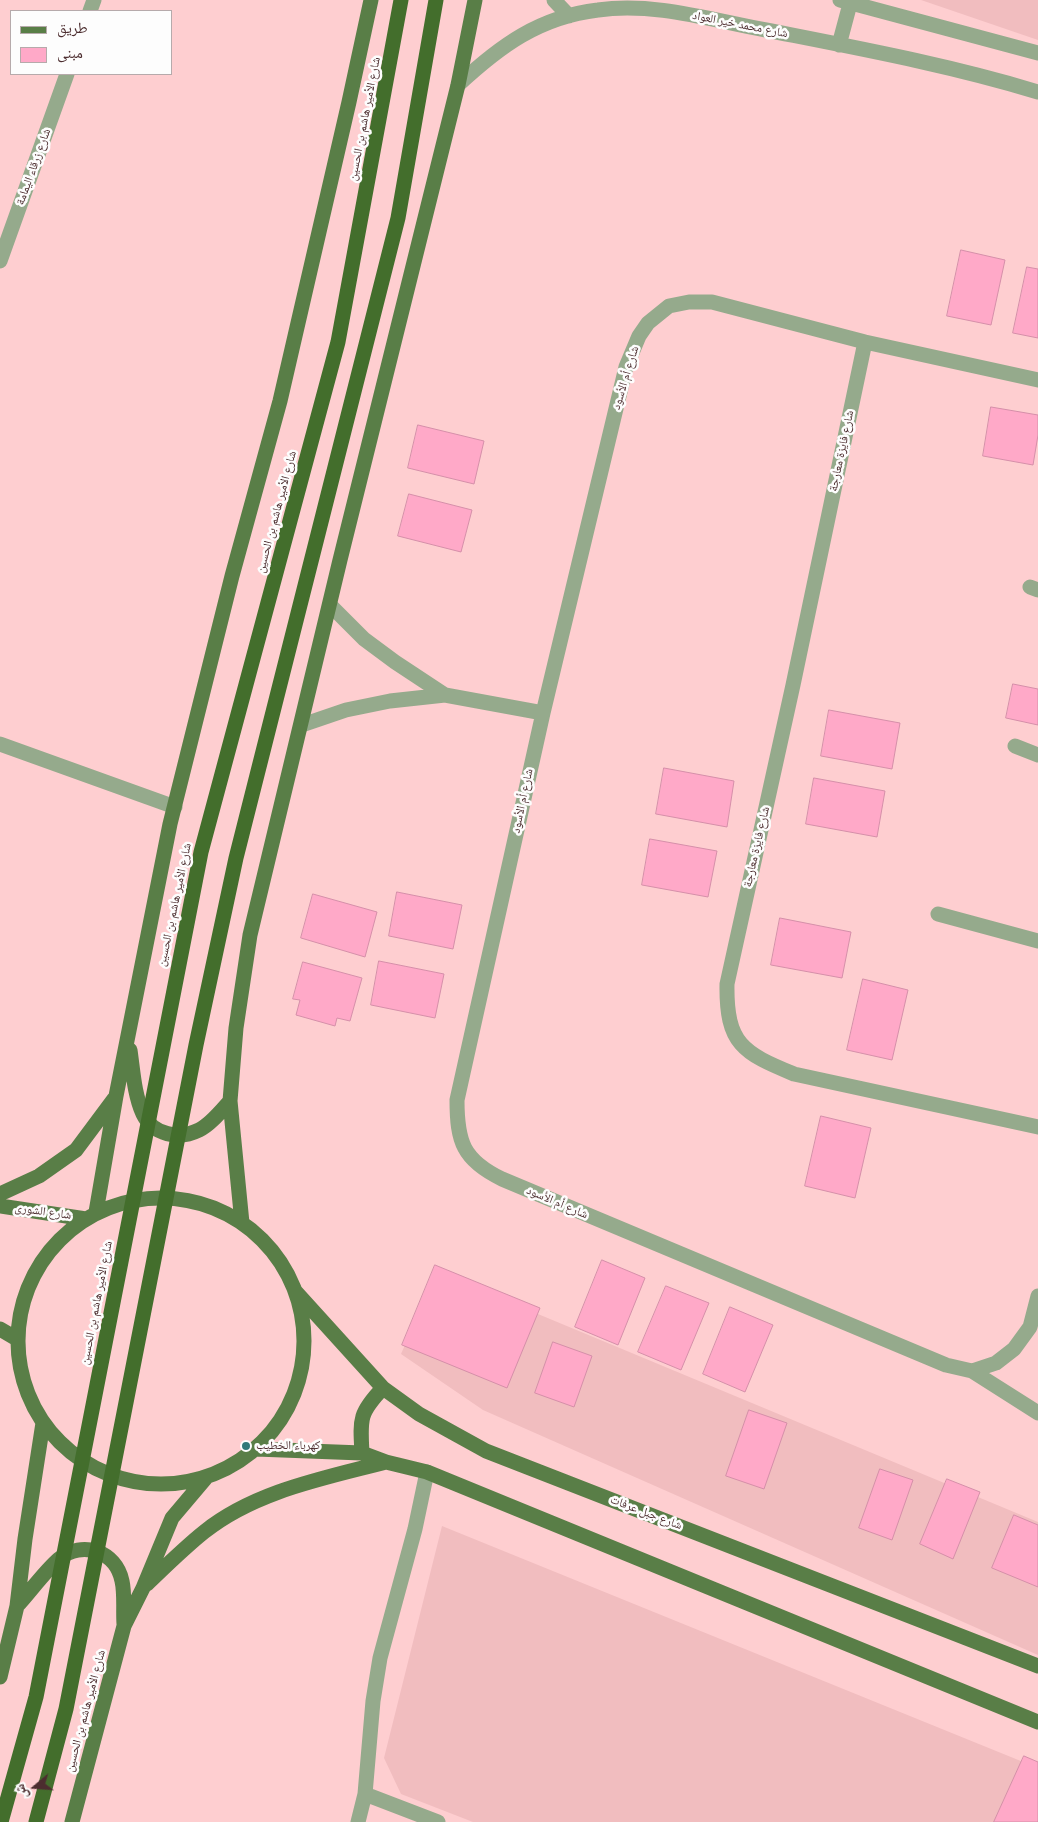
<!DOCTYPE html>
<meta charset="utf-8">
<style>
body{margin:0}
#map{position:relative;width:1038px;height:1822px;overflow:hidden;background:#feced0;font-family:Poppins,"Noto Naskh Arabic",sans-serif}
canvas{display:block}
.legend{position:absolute;left:10px;top:10px;width:162px;height:65px;box-sizing:border-box;background:#fdfdfd;border:1px solid #b6aaab;margin:0;padding:6px 9px;list-style:none;font-size:15px;color:#4c2d2f}
.legend li{display:flex;align-items:center;gap:10px;height:25px}
.legend b{width:25px;border:1px solid #b6aaab}
.north{position:absolute;left:10px;top:1762px;width:50px;height:50px;-webkit-text-stroke:4px #fdfdfd;paint-order:stroke;rotate:252deg;font-size:14px;font-weight:700;line-height:20px;text-align:center;color:#4c2d2f}
.north::after{content:'';display:block;margin:auto;width:18px;height:22px;background:#4c2d2f;clip-path:polygon(50% 0,100% 100%,50% 72%,0 100%)}
</style>
<div id="map">
<canvas width="1038" height="1822"></canvas>
<ul class="legend">
<li><b style="height:6px;background:#597e47"></b>طريق</li>
<li><b style="height:14px;background:#ffa9c8"></b>مبنى</li>
</ul>
<div class="north">ش</div>
</div>
<script>
const g = document.querySelector('canvas').getContext('2d');
g.lineJoin = 'round';
function fillPath(path, color) {
  g.fillStyle = color;
  g.fill(path, 'evenodd');
}
function strokePath(path, color, width, dash) {
  g.strokeStyle = color;
  g.lineWidth = width;
  g.lineCap = dash ? 'butt' : 'round';
  g.setLineDash(dash || []);
  g.stroke(path);
}
function drawText(font, color, halo, rows, align = 'center') {
  g.font = font + ' Poppins,"Noto Naskh Arabic",sans-serif';
  g.lineWidth = 5;
  g.setLineDash([]);
  g.textBaseline = 'middle';
  g.strokeStyle = halo;
  g.fillStyle = color;
  for (const [text, x, y, turn = 0] of rows) {
    g.save();
    g.translate(x, y);
    g.rotate((+turn || 0) * Math.PI / 180);
    g.textAlign = isNaN(turn) ? turn : align;
    if (halo) g.strokeText(text, 0, 0);
    g.fillText(text, 0, 0);
    g.restore();
  }
}
fillPath(new Path2D(`
 M 921,0 L 1038,0 L 1038,40 Z
 M 437,1272 L 1038,1522 L 1038,1655 L 483,1410 L 401,1354 Z
 M 442,1526 L 1038,1768 L 1038,1822 L 473,1822 L 401,1794 L 384,1758 Z`), '#f1bdbf');
const building = new Path2D(`
 M 961,250 L 1005,260 L 991,325 L 947,316 Z
 M 1027,267 L 1038,269 L 1038,338 L 1013,333 Z
 M 991,407 L 1038,415 L 1038,435 L 1033,465 L 983,456 Z
 M 418,425 L 484,441 L 474,484 L 408,468 Z
 M 409,494 L 472,510 L 461,552 L 398,536 Z
 M 1013,684 L 1038,689 L 1038,725 L 1006,718 Z
 M 829,710 L 900,723 L 892,769 L 821,756 Z
 M 664,768 L 734,781 L 727,827 L 656,814 Z
 M 814,778 L 885,791 L 877,837 L 806,824 Z
 M 650,839 L 717,851 L 708,897 L 642,885 Z
 M 397,892 L 462,905 L 453,949 L 389,936 Z
 M 313,894 L 377,912 L 365,957 L 301,938 Z
 M 780,918 L 851,932 L 842,978 L 771,965 Z
 M 379,961 L 444,974 L 435,1018 L 371,1005 Z
 M 303,962 L 362,978 L 350,1021 L 337,1018 L 335,1026 L 296,1015 L 300,1000 L 293,999 Z
 M 863,979 L 908,990 L 892,1060 L 847,1050 Z
 M 821,1116 L 871,1128 L 855,1198 L 805,1186 Z
 M 602,1260 L 645,1278 L 618,1345 L 575,1327 Z
 M 435,1265 L 540,1308 L 507,1388 L 402,1345 Z
 M 666,1286 L 709,1303 L 681,1370 L 638,1352 Z
 M 730,1307 L 773,1325 L 745,1392 L 703,1374 Z
 M 553,1342 L 592,1356 L 574,1407 L 535,1393 Z
 M 749,1410 L 787,1423 L 764,1489 L 726,1476 Z
 M 880,1469 L 913,1480 L 892,1540 L 859,1528 Z
 M 947,1479 L 980,1492 L 953,1559 L 920,1544 Z
 M 1014,1515 L 1038,1525 L 1038,1587 L 992,1568 Z
 M 1024,1756 L 1038,1762 L 1038,1822 L 994,1822 Z`);
fillPath(building, '#ffa9c8');
strokePath(building, '#d58fa9', 1);
strokePath(new Path2D(`
 M 554,0 L 569,16
 M 840,0 L 1038,53
 M 90,11 L 94,0
 M 839,45 L 851,0
 M 458,85 C 500,46 539,17 598,10 C 654,2 711,20 766,30 C 857,48 949,65 1038,92
 M 0,261 L 67,74
 M 865,342 L 793,685 L 727,984 C 726,1044 743,1053 794,1074 L 1038,1127
 M 1038,380 L 865,342 L 712,302 L 689,302 L 669,306 L 648,323 L 639,336 L 626,367 L 543,713 L 457,1100 C 457,1142 463,1160 502,1179 L 946,1365 L 972,1371 L 996,1363 L 1014,1349 L 1030,1327 L 1038,1296
 M 1030,587 L 1038,590
 M 330,605 L 364,639 L 395,662 L 445,695
 M 302,725 L 346,710 L 390,701 L 445,695 L 543,713
 M 0,744 L 175,807
 M 1015,746 L 1038,755
 M 938,914 L 1038,941
 M 972,1371 L 1038,1413
 M 365,1794 L 438,1822
 M 358,1822 L 365,1794 L 373,1701 L 380,1658 L 415,1529 L 427,1472`), '#95aa8c', 15);
strokePath(new Path2D(`
 M 130,1050 C 133,1070 134,1094 143,1114 C 153,1135 179,1140 199,1130 C 211,1124 221,1111 230,1101
 M 0,1194 L 39,1176 L 76,1150 L 114,1099
 M18 1341a143 143 0 1 1 286 0a143 143 0 1 1-286 0Z
 M 0,1206 L 86,1219
 M 96,1212 L 116,1096 L 170,824 L 232,576 L 280,401 L 349,102 L 371,0
 M 242,1223 L 230,1101 L 236,1028 L 250,935 L 340,560 L 458,85 L 475,0
 M 296,1292 L 383,1388 L 419,1414 L 486,1451 L 1038,1666
 M 0,1329 L 17,1339
 M 256,1449 L 362,1453 L 386,1462 L 427,1472 L 1038,1722
 M 362,1453 C 360,1419 359,1413 383,1388
 M 147,1584 C 166,1566 184,1548 204,1532 C 255,1491 325,1478 386,1462
 M 17,1606 C 30,1592 45,1571 59,1559 C 82,1540 116,1551 122,1581 C 125,1594 123,1611 124,1624
 M 0,1677 L 17,1606 L 25,1539 L 43,1423
 M 72,1822 L 124,1626 L 143,1588 L 172,1518 L 205,1479`), '#597e47', 15);
strokePath(new Path2D(`
 M 1,1822 L 36,1697 L 201,852 L 338,342 L 401,0
 M 36,1822 L 66,1709 L 196,1045 L 236,858 L 398,218 L 436,0`), '#436e2c', 15);
for (const [x, y, r, color] of [
 [246,1446,5,"#30797a"]
]) {
  const dot = new Path2D();
  dot.arc(x, y, r, 0, 2 * Math.PI);
  g.fillStyle = color;
  g.fill(dot);
  strokePath(dot, '#fdfdfd', 2);
}
drawText('12px', '#4c2d2f', '#fdfdfd', [
 ["شارع محمد خير العواد",740,25,11],
 ["شارع الأمير هاشم بن الحسين",365,119,-79],
 ["شارع زرقاء اليمامة",34,167,-70],
 ["شارع أم الأسود",626,378,-73],
 ["شارع فايزة معارجة",842,451,-78],
 ["شارع الأمير هاشم بن الحسين",277,512,-75],
 ["شارع أم الأسود",523,801,-78],
 ["شارع فايزة معارجة",757,847,-77],
 ["شارع الأمير هاشم بن الحسين",175,905,-78],
 ["شارع أم الأسود",557,1203,23],
 ["شارع الشورى",43,1212,8],
 ["شارع الأمير هاشم بن الحسين",97,1303,-79],
 ["شارع جبل عرفات",646,1513,21],
 ["شارع الأمير هاشم بن الحسين",86,1711,-75]
]);
drawText('12px', '#4c2d2f', '#fdfdfd', [
 ["كهرباء الخطيب",256,1446]
], 'left');
</script>
